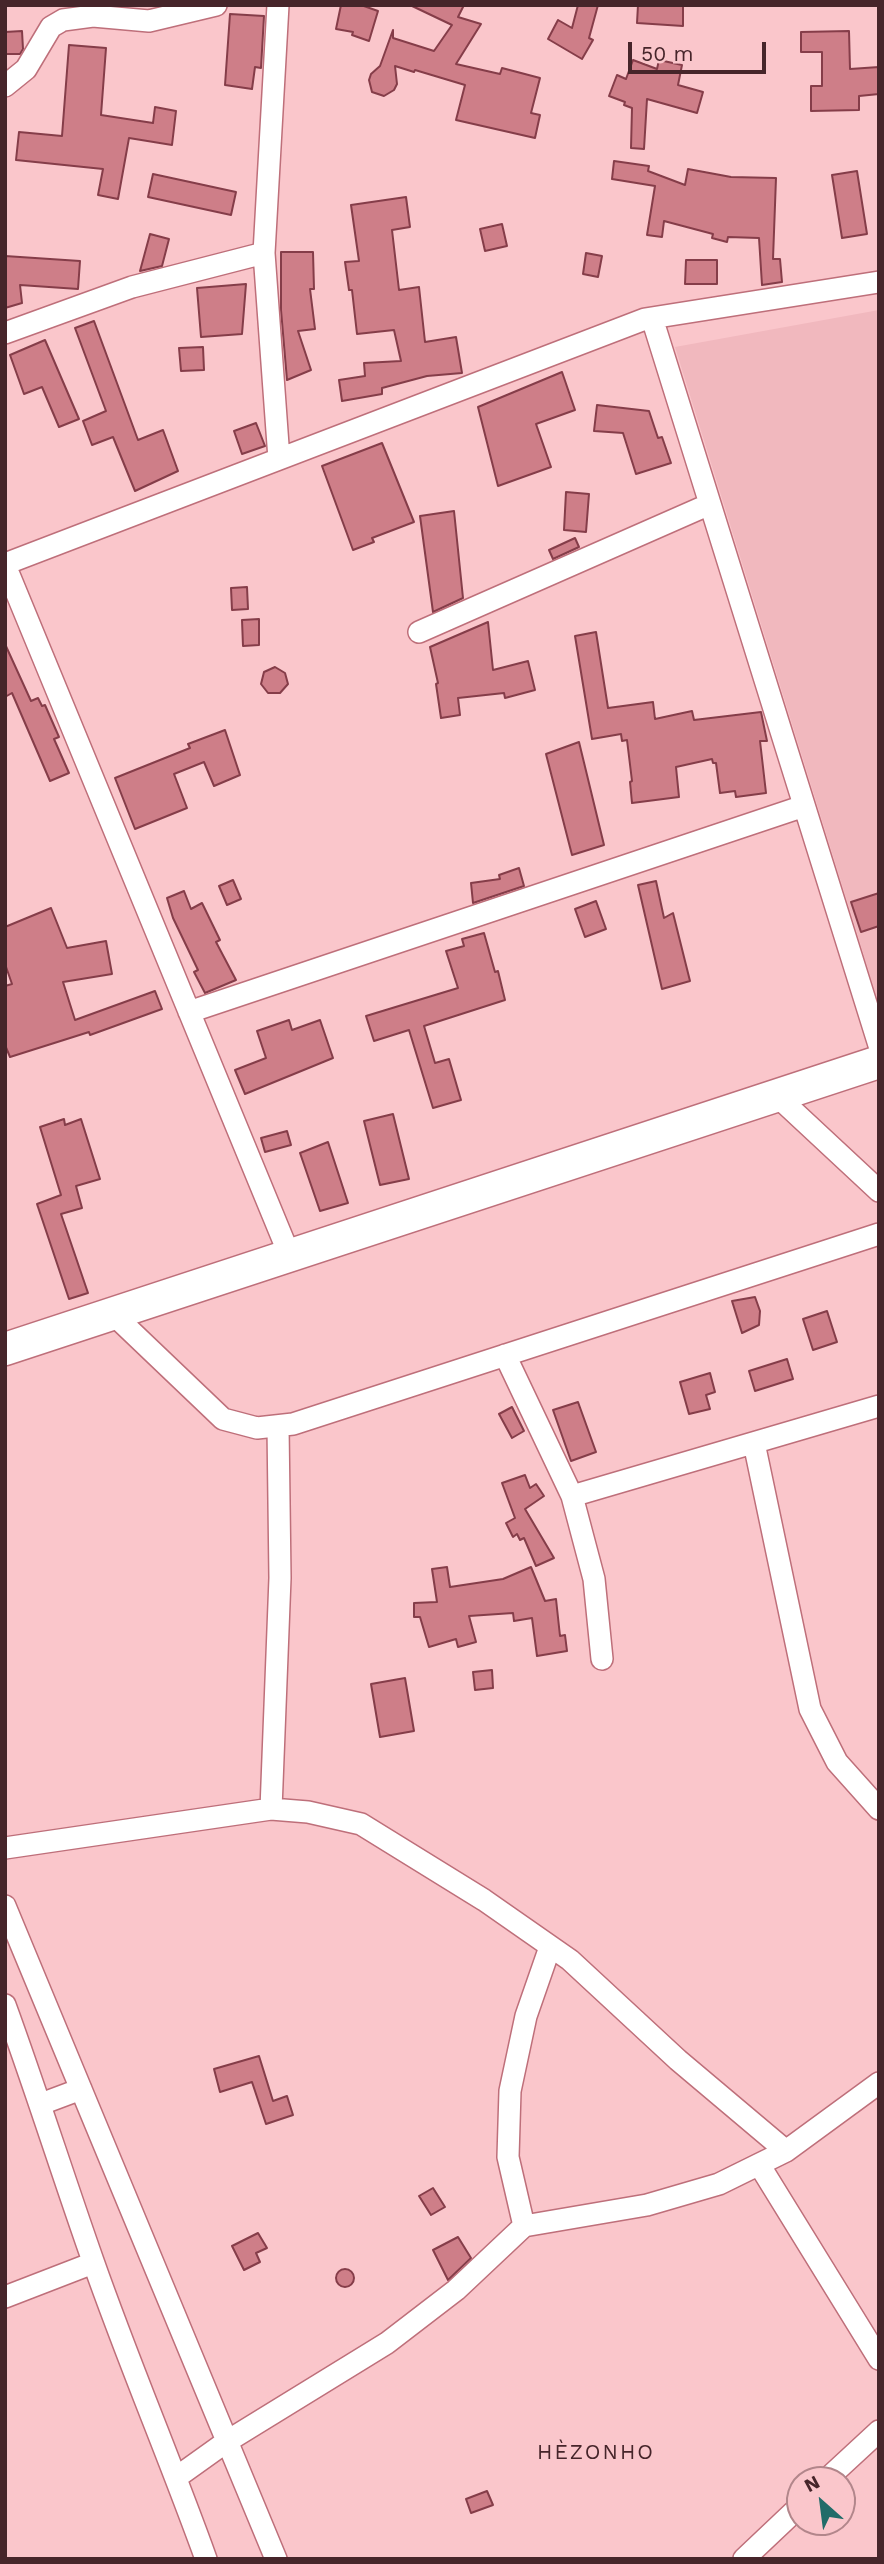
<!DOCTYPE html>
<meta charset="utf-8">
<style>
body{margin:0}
#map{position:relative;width:884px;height:2564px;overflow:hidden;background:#fac6cb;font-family:"Work Sans",sans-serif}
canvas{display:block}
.frame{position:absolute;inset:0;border:7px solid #46252a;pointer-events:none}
.north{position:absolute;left:786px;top:2466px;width:70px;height:70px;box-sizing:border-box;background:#fac6cb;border:2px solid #b2868b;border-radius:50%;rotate:332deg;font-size:19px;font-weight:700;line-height:28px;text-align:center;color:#46252a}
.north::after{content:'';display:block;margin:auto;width:24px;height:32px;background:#216c69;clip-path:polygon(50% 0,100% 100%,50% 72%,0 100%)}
.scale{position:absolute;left:628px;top:42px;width:138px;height:32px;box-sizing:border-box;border:4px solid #46252a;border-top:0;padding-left:9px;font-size:21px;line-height:24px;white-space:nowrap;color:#46252a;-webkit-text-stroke:5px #fac6cb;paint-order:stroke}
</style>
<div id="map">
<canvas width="884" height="2564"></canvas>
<div class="frame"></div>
<div class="north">N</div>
<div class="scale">50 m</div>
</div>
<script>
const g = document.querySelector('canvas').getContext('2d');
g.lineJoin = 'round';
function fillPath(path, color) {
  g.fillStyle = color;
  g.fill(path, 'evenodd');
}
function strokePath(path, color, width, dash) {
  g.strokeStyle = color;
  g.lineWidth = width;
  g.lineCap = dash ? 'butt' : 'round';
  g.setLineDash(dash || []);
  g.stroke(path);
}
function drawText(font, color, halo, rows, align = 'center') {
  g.font = font + ' "Work Sans",sans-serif';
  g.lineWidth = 7;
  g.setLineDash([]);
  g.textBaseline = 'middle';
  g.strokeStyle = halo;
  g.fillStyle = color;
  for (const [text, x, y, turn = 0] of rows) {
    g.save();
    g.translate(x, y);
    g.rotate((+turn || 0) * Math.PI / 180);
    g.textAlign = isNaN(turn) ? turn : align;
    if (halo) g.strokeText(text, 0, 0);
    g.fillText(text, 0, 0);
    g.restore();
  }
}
fillPath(new Path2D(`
 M 879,310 L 879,1004 L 675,347 Z`), '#f1b8be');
const building = new Path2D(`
 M 341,5 L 361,5 L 378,11 L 369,41 L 352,35 L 353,32 L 336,29 Z
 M 410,5 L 464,5 L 458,17 L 481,24 L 456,64 L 500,74 L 502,68 L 540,78 L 531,113 L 540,115 L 535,138 L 456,120 L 465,85 L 415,70 L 414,72 L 395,66 L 397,84 L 394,90 L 384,96 L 372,92 L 369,80 L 371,74 L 380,66 L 393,30 L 393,38 L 434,51 L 452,25 Z
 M 578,5 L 598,5 L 589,38 L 593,40 L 582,59 L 548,39 L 558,20 L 572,28 Z
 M 638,5 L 683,5 L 683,26 L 637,23 Z
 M 230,14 L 264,16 L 261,68 L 255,67 L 252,89 L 225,85 Z
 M 22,31 L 23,49 L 20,54 L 5,54 L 5,32 Z
 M 849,31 L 850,69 L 879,67 L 879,94 L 859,96 L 859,110 L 811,111 L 811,86 L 822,86 L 822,52 L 801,52 L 801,32 Z
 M 69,45 L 106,48 L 101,115 L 153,123 L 155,107 L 176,111 L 172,145 L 129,138 L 118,199 L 98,195 L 103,169 L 16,160 L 19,132 L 62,136 Z
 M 633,60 L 657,69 L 659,60 L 682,65 L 678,85 L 703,92 L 697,113 L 647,99 L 644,149 L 631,148 L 632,108 L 624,105 L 625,102 L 609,96 L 617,75 L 626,79 Z
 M 614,161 L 649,166 L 648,171 L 685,185 L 688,169 L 731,177 L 776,178 L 773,259 L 780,259 L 782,282 L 762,285 L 759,238 L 728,237 L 727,242 L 712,238 L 713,234 L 664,221 L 662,237 L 647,235 L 655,186 L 612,179 Z
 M 857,171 L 867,234 L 842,238 L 832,175 Z
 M 153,174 L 236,192 L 231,215 L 148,197 Z
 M 406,197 L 410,227 L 392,230 L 399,290 L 419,287 L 425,342 L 456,337 L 462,373 L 427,376 L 382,388 L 382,394 L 342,401 L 339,380 L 365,376 L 364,363 L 401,361 L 394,330 L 357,334 L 352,290 L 349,290 L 345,262 L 359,261 L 351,205 Z
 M 502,224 L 507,246 L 485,251 L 480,229 Z
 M 150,234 L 169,239 L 162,266 L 140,271 Z
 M 281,252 L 313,252 L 314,289 L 310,289 L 315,329 L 298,331 L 311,370 L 287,380 L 281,310 Z
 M 586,253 L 602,256 L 598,277 L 583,274 Z
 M 5,256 L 80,261 L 78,289 L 20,285 L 22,303 L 5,308 Z
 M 686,260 L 717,260 L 717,284 L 685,284 Z
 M 246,284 L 242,334 L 201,337 L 197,288 Z
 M 94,321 L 138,440 L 163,430 L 178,471 L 135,491 L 113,437 L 92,445 L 83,421 L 106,411 L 75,328 Z
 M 45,340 L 79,419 L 59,427 L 42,387 L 24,394 L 10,355 Z
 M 203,347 L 204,370 L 181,371 L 179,348 Z
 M 562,372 L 575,410 L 536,424 L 551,467 L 498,486 L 478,407 Z
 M 597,405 L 649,411 L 658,438 L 662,437 L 671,463 L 636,474 L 623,433 L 594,431 Z
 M 256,423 L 265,446 L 242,454 L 234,431 Z
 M 382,443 L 414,522 L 372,538 L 374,542 L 353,550 L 322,466 Z
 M 566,492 L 589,494 L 586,532 L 564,530 Z
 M 454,511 L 463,598 L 433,612 L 420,516 Z
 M 575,538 L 579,547 L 553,559 L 549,550 Z
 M 247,587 L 248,609 L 232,610 L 231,588 Z
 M 259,619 L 259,645 L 243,646 L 242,620 Z
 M 488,622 L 493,670 L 528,661 L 535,690 L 505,698 L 504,693 L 458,698 L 460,715 L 441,718 L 436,684 L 438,683 L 430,647 Z
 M 596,632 L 608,708 L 653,702 L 655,719 L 692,711 L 694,720 L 761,712 L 767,741 L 760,741 L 766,793 L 736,797 L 735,791 L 720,793 L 716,763 L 713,763 L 712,759 L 676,767 L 679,797 L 632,803 L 630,782 L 632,781 L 627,740 L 622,741 L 621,734 L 592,739 L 575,636 Z
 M 5,644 L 31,701 L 38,698 L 42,706 L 45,705 L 59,737 L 54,739 L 69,773 L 50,781 L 12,693 L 5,697 Z
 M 275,667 L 285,673 L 288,684 L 280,693 L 268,693 L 261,684 L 264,672 Z
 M 225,730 L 240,775 L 214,786 L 204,762 L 174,774 L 187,808 L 135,829 L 115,778 L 190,748 L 188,744 Z
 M 579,742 L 604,845 L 572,855 L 546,754 Z
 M 519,868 L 524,886 L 473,903 L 471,883 L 500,879 L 499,875 Z
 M 233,880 L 241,899 L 227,905 L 219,886 Z
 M 656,881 L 664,918 L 673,913 L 690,981 L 662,989 L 638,885 Z
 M 184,891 L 191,909 L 202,903 L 220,940 L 216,942 L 236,980 L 205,993 L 194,972 L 198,970 L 173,918 L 167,898 Z
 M 879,893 L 879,926 L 861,932 L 851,902 Z
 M 596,901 L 606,929 L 585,937 L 575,909 Z
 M 51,908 L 67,948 L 106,941 L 112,974 L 63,982 L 75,1020 L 155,991 L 162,1009 L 90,1035 L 89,1032 L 10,1057 L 5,1045 L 5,986 L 12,984 L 5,964 L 5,927 Z
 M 484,933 L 495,972 L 498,971 L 505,1000 L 424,1026 L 435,1063 L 449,1059 L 461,1100 L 433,1108 L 409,1030 L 374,1041 L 366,1016 L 458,988 L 446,951 L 464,946 L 462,939 Z
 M 289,1020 L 292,1030 L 320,1020 L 333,1058 L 245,1094 L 235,1070 L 266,1058 L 257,1031 Z
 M 393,1114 L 409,1179 L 380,1185 L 364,1121 Z
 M 64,1119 L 65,1125 L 81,1119 L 100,1179 L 76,1186 L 82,1208 L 61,1214 L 88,1293 L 69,1299 L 37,1204 L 61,1195 L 40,1127 Z
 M 287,1131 L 291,1145 L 265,1152 L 261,1138 Z
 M 328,1142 L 348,1203 L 320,1211 L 300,1153 Z
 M 755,1297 L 760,1311 L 759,1325 L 742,1333 L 732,1301 Z
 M 827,1311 L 837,1342 L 813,1350 L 803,1319 Z
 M 787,1359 L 793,1379 L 755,1391 L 749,1371 Z
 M 710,1373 L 715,1392 L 706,1395 L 710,1409 L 689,1414 L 680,1382 Z
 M 578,1402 L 596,1452 L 571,1461 L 553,1410 Z
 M 512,1407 L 524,1431 L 512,1438 L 499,1414 Z
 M 525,1475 L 530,1488 L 536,1484 L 544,1496 L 525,1509 L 554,1558 L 536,1566 L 524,1538 L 520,1540 L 517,1534 L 513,1537 L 506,1523 L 515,1518 L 502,1483 Z
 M 447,1567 L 450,1587 L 503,1579 L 531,1567 L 545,1601 L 556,1599 L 560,1636 L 565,1635 L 567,1651 L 537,1656 L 532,1618 L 514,1621 L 513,1613 L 469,1616 L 476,1642 L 458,1647 L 456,1639 L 429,1647 L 420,1617 L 414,1617 L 414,1603 L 437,1602 L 432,1569 Z
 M 492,1670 L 493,1688 L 475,1690 L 473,1672 Z
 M 405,1678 L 414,1731 L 380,1737 L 371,1684 Z
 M 259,2056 L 273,2101 L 287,2096 L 293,2115 L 266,2124 L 252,2082 L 220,2092 L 214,2069 Z
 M 433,2188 L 445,2207 L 431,2215 L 419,2196 Z
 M 258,2233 L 267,2248 L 256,2253 L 260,2262 L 244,2270 L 232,2246 Z
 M 458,2237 L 471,2258 L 448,2280 L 433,2250 Z
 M336 2278a9 9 0 1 1 18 0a9 9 0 1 1-18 0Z
 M 487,2491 L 493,2505 L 471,2513 L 466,2499 Z`);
fillPath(building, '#ce7e88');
strokePath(building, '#853d49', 2);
const street = new Path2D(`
 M 278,5 L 264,253 L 279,459
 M 5,86 L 26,69 L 51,27 L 63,20 L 93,16 L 149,21 L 216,5
 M 652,318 L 879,1045
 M 5,333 L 132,287 L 264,253
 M 5,564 L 645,319 L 879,282
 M 5,565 L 289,1254
 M 419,632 L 710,504
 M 189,1012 L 804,806
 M 777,1096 L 879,1191
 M 113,1314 L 223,1419 L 257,1428 L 293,1424 L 879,1234
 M 505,1355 L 572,1496 L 594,1579 L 602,1659
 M 754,1443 L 810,1709 L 837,1762 L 879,1809
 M 572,1496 L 879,1406
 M 271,1809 L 280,1578 L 278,1426
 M 5,1848 L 271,1809 L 308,1812 L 361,1824 L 484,1900 L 570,1960 L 678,2060 L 786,2151
 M 5,1906 L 276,2559
 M 5,2005 C 36,2090 63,2176 93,2261 C 128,2361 170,2459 206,2559
 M 41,2104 L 81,2089
 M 760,2166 L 879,2359
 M 524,2226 L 508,2157 L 510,2091 L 526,2016 L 550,1947
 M 5,2297 L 93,2263
 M 177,2477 L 226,2442 L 387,2343 L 456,2290 L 524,2226 L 647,2205 L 719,2184 L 786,2151 L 879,2083
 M 826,2480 L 879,2431
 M 744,2559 L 800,2506`);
const secondary = new Path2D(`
 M 5,1349 L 879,1062`);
strokePath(street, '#be6f7a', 24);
strokePath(secondary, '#be6f7a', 35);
strokePath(street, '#fff', 21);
strokePath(secondary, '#fff', 32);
g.letterSpacing = '2px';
drawText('21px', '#46252a', '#fac6cb', [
 ["HÈZONHO",596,2453]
]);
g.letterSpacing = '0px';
</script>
